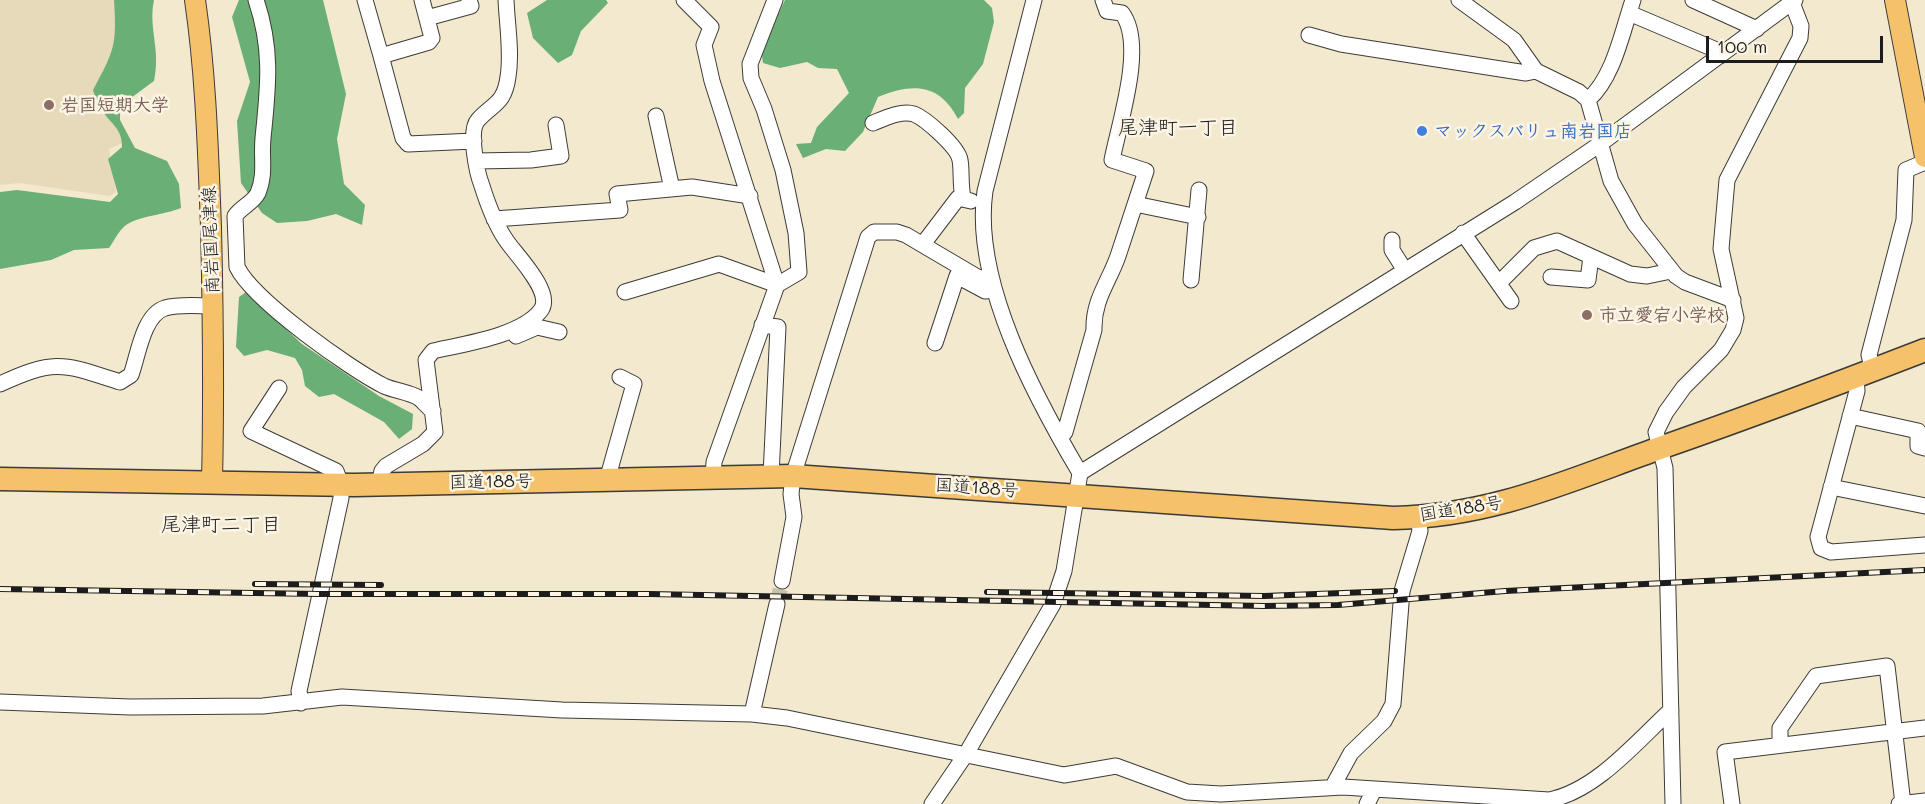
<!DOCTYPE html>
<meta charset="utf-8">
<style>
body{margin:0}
#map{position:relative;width:1925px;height:804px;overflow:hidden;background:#f2e9ce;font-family:Mali,sans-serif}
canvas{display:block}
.scale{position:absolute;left:1706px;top:36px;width:177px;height:27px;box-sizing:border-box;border:3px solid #1c1c1c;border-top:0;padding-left:8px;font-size:18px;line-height:21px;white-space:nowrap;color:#1c1c1c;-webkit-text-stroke:4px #fcf5e5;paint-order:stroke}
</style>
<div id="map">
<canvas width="1925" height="804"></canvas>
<div class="scale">100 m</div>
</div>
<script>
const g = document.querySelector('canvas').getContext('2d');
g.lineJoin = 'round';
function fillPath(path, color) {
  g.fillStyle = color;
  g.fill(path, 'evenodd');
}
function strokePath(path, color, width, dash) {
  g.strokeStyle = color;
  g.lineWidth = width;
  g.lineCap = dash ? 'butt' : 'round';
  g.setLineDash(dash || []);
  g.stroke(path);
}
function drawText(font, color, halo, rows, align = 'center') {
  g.font = font + ' Mali,"Klee One",sans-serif';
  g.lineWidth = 5;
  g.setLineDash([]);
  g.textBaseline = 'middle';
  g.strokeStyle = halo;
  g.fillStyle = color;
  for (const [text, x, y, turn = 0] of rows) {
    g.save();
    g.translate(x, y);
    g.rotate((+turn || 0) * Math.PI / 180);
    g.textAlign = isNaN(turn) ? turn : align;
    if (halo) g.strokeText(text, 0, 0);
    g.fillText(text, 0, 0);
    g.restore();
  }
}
fillPath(new Path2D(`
 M 0,0 L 118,0 L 117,52 L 95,95 L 99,114 L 116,117 L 122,143 L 109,149 L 116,192 L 110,196 L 20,183 L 0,185 Z`), '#e7daba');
fillPath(new Path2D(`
 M 114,0 L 154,0 C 148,28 161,49 154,81 L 120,106 L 120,120 L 135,148 L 167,161 L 179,184 L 181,208 C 164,215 139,216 126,225 C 119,230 114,241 109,248 L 74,250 L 51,260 L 0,269 L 0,192 L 17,190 L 110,202 L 118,194 L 108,159 L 122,147 C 122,127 110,124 101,109 C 97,103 95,96 93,90 C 114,51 117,46 114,0 Z
 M 239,0 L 323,0 L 346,94 L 337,139 L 344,184 L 365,205 L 362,225 L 336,214 L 307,221 L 277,223 L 262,213 L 241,183 L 237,121 L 250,82 L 232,17 Z
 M 547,0 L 606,0 L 608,3 L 581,31 L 572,55 L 558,63 L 533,38 L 527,13 Z
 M 785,0 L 984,0 L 992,8 L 994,22 L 983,64 L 965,88 L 964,113 L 958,119 C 939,83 913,83 878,97 L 863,132 L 845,151 L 826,149 L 803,158 L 796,144 L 811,143 L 817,127 L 849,93 L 837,69 L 818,68 L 807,62 L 780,68 L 763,63 L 761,49 Z
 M 246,292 L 302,344 L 379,396 L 413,414 L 412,429 L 399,439 L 384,422 L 334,394 L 319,397 L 305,386 L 302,370 L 295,358 L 267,350 L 244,356 L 236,347 L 239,297 Z`), '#6ab076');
strokePath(new Path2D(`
 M 777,604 L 782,581`), '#c7c0aa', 15, [15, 8]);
const minor = new Path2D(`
 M 256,0 C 273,50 268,88 263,138 C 261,158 266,174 258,193 C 253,203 241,207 235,216 L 237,267 C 253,300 350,369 384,386 C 395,391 409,392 419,398 C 424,402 427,407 433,411
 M 365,0 L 381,56 L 429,42 L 432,38 L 422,0
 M 684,0 L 711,27 L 704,45 L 712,81 L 777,285 L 714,462 L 713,477
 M 1034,0 L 985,191 C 972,281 1035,397 1080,473
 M 1459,0 L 1514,40 L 1536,71 L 1579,92 L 1588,100 L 1611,181 L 1635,224 L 1676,276 L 1685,282 L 1733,300
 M 1693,0 L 1757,29
 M 1629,13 L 1714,49 L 1720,56
 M 427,18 L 471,6 L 469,0
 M 1309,35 L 1341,44 L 1526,73 L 1536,71
 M 381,56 L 403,138 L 408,144 L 474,141
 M 1588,100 C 1614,77 1622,32 1633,0
 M 656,116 L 672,189
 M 873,123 C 885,118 902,110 914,114 C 926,119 958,147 960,160 C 962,170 960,184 963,197
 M 476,161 L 531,160 L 561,156 L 556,125
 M 1135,204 L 1198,217
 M 494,219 L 620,210 L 617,194 L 692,187 L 750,196
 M 1463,233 L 1511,301
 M 1392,240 L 1392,250 L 1404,269
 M 923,244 L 958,198 L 971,201
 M 1551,277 L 1588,280 L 1591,257
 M 1191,280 L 1199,190
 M 1499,283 L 1534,248 L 1557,241 L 1630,274 L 1647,276 L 1671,271
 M 625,292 L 719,264 L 777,285 L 799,272 L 796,233 L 783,170 L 764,109 L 751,78 L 750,64 L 775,0
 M 762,325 L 778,327 L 771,476
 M 516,336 L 537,327 L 559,332
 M 935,343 L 957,276 L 985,291 L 994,290
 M 1873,370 L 1869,355 L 1904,220 L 1906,170 L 1925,162
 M 1856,377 L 1857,391 L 1818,537 L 1821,548 L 1831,552 L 1925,545
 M 0,384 C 56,358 64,364 120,382 L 131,375 C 138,356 143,315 165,308 C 179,304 198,306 213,306
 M 279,388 L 251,431 L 336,471 L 341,484 L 341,498 L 299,691 L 301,703
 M 1850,416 L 1918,431 L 1918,446 L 1925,448
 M 1060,438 L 1065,432 L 1094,330 C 1093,300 1109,282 1118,256 L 1146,171 L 1112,160 C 1119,123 1146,45 1122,13 L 1107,11 L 1103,0
 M 607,480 L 634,384 L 620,377
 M 379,484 L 382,471 L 386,466 L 423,444 L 435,432 L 426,360 L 433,351 C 463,344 522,336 541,310 C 554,292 515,254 506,240 C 495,224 488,205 482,186 C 477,173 468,131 478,120 C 493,103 504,105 508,77 C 512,53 507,24 506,0
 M 1831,487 L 1925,506
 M 782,581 L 794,517 L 791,494 L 793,476 L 868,237 L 874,232 L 897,232 L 906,235 L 979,278 L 990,277
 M 0,702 L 130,707 L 263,706 L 342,697 L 562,710 L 752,714 L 787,718 L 1064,775 L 1116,766 L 1187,792 L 1221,794 L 1343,787 L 1549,800 C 1596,791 1636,742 1671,710
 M 752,714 L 777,604
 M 1780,745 L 1780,728 L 1816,676 L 1887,666 L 1903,804
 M 1333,786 L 1351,753 L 1384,721 L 1393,704 L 1402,591 L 1420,531 L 1418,517
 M 932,804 L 966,754 L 1053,604 L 1064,571 L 1080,473 L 1515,202 L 1600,144 L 1795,0
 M 1367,804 L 1374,790
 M 1673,804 L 1665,468 L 1656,432 L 1666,412 L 1684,387 L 1721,350 L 1733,330 L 1736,318 L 1721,249 L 1727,180 L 1800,38 L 1801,26 L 1791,0
 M 1732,804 L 1725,752 L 1925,728
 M 1899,804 L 1925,801`);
const major = new Path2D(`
 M 195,0 C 206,75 208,151 211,227 C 213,311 214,396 212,481
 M 1895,0 L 1925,157`);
const highway = new Path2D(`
 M 0,479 L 354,485 L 793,476 L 1393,518 C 1493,516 1567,481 1660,448 C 1749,417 1837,384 1925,350`);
strokePath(minor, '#3c3b37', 17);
strokePath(major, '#3c3b37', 22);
strokePath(highway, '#3c3b37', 25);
strokePath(minor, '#fff', 15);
strokePath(major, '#f5c16b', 20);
strokePath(highway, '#f5c16b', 22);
const rail = new Path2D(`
 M 255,584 L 381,585
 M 0,589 L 319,594 L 650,594 L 1264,606 L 1338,605 L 1505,591 L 1925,570
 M 987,592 L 1264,596 L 1395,591`);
strokePath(rail, '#1c1c1c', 6);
strokePath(rail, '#fcf5e5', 4, [11]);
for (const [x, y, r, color] of [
 [49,105,6,"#8d6e63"],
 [1422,131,6,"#3f7fe0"],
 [1587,315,6,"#8d6e63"]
]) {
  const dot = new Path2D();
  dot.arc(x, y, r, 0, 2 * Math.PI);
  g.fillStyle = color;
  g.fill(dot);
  strokePath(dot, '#fcf5e5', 2);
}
drawText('bold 18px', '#785e54', '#fcf5e5', [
 ["岩国短期大学",61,105],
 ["市立愛宕小学校",1599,315]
], 'left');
drawText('bold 18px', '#366cbe', '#fcf5e5', [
 ["マックスバリュ南岩国店",1434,131]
], 'left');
drawText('18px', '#1c1c1c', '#fcf5e5', [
 ["南岩国尾津線",211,240,-92],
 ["国道188号",491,482,-1],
 ["国道188号",977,488,4],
 ["国道188号",1461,509,-9]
]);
drawText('20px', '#1c1c1c', '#fcf5e5', [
 ["尾津町一丁目",1178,128],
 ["尾津町二丁目",221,525]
]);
</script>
